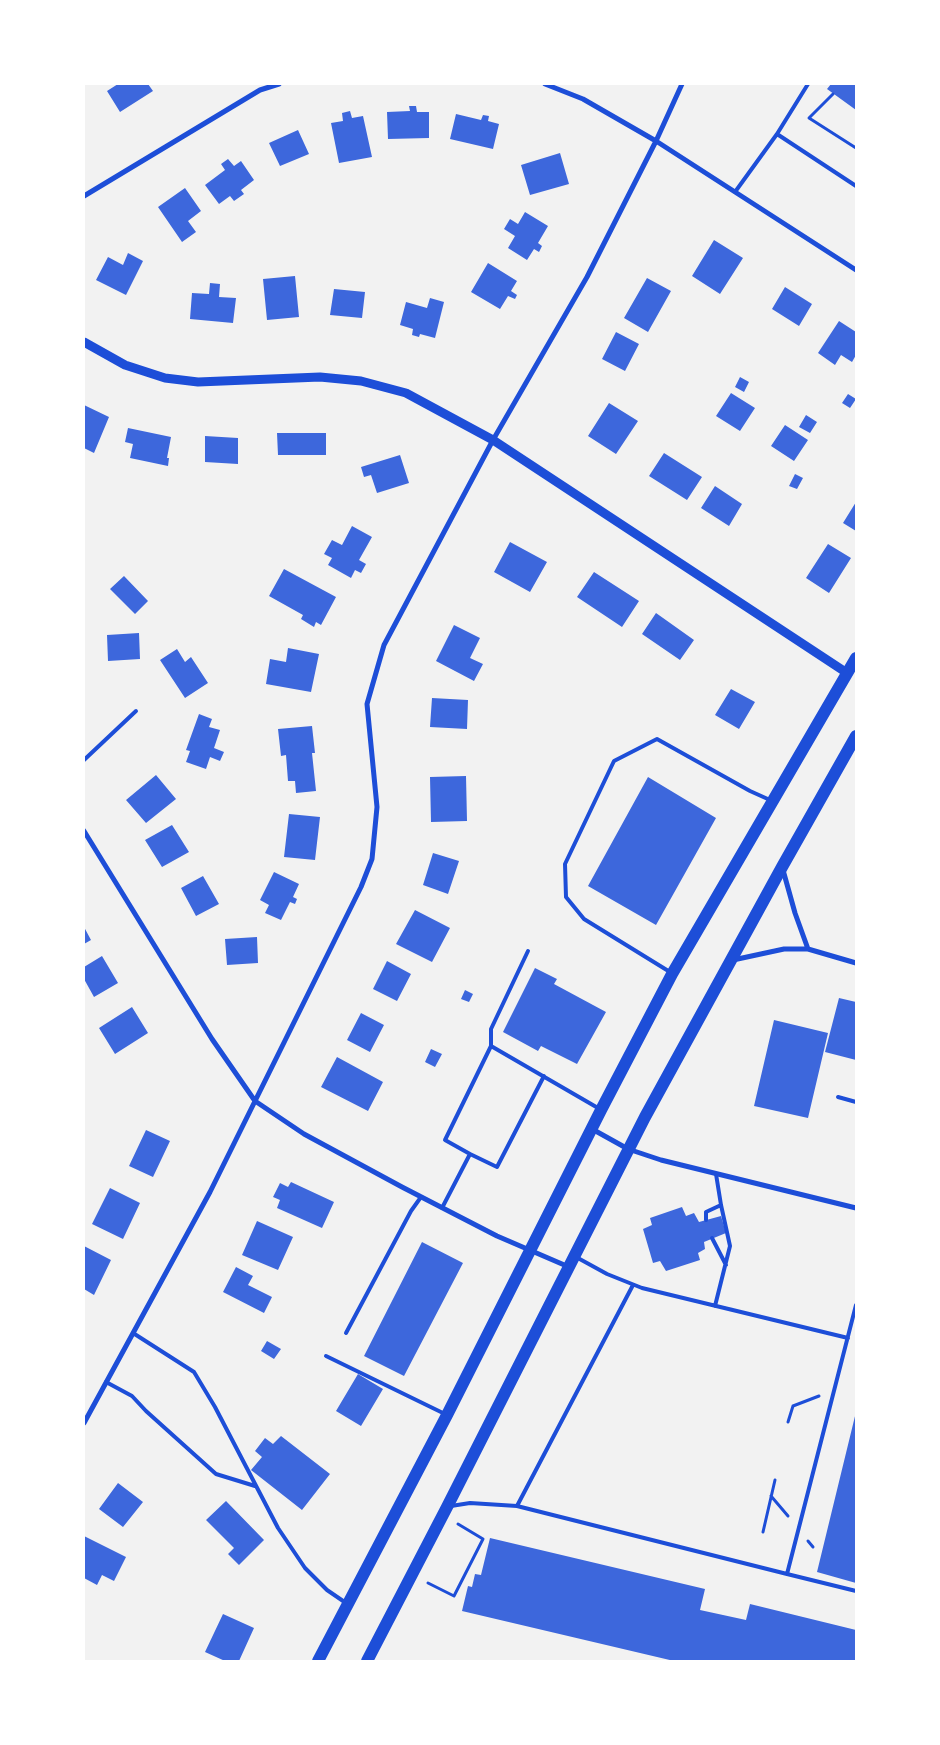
<!DOCTYPE html>
<style>
body{margin:0}
#map{position:relative;width:940px;height:1745px;overflow:hidden;background:#f2f2f2;font-family:"DM Sans",sans-serif}
canvas{display:block}
.frame{position:absolute;inset:0;border:85px solid #fff;pointer-events:none}
</style>
<div id="map">
<canvas width="940" height="1745"></canvas>
<div class="frame"></div>
</div>
<script>
const g = document.querySelector('canvas').getContext('2d');
g.lineJoin = 'round';
function fillPath(path, color) {
  g.fillStyle = color;
  g.fill(path, 'evenodd');
}
function strokePath(path, color, width, dash) {
  g.strokeStyle = color;
  g.lineWidth = width;
  g.lineCap = dash ? 'butt' : 'round';
  g.setLineDash(dash || []);
  g.stroke(path);
}
fillPath(new Path2D(`
 M 118,84 L 148,84 L 153,91 L 120,112 L 107,91 Z
 M 831,84 L 856,84 L 856,110 L 827,89 Z
 M 409,106 L 416,106 L 417,112 L 429,112 L 429,138 L 388,139 L 387,112 L 410,111 Z
 M 350,111 L 352,118 L 363,116 L 372,157 L 339,163 L 331,123 L 343,121 L 342,113 Z
 M 456,114 L 481,120 L 483,115 L 489,116 L 488,121 L 499,124 L 493,149 L 450,139 Z
 M 298,130 L 309,154 L 280,166 L 269,143 Z
 M 560,153 L 569,184 L 530,195 L 521,165 Z
 M 228,159 L 234,166 L 241,161 L 254,180 L 241,190 L 244,194 L 234,201 L 230,196 L 219,204 L 205,185 L 225,170 L 221,164 Z
 M 185,188 L 201,211 L 188,221 L 196,232 L 182,242 L 158,207 Z
 M 525,212 L 548,226 L 538,243 L 542,246 L 539,252 L 534,249 L 527,260 L 508,248 L 515,236 L 504,229 L 510,219 L 518,224 Z
 M 714,240 L 743,258 L 720,294 L 692,276 Z
 M 128,253 L 143,261 L 126,295 L 96,280 L 108,257 L 123,265 Z
 M 488,263 L 517,281 L 511,291 L 517,295 L 515,299 L 508,296 L 500,309 L 471,292 Z
 M 295,276 L 299,317 L 267,320 L 263,279 Z
 M 647,278 L 671,291 L 648,332 L 624,318 Z
 M 210,283 L 220,284 L 219,297 L 236,298 L 233,323 L 190,319 L 192,293 L 209,294 Z
 M 785,287 L 812,304 L 799,326 L 772,309 Z
 M 334,289 L 365,292 L 362,318 L 330,315 Z
 M 430,298 L 444,302 L 435,338 L 420,334 L 419,337 L 412,335 L 413,329 L 400,325 L 406,302 L 427,308 Z
 M 839,321 L 856,332 L 856,355 L 852,362 L 841,355 L 835,365 L 818,353 Z
 M 616,332 L 639,344 L 625,371 L 602,359 Z
 M 740,377 L 749,382 L 744,392 L 735,387 Z
 M 731,393 L 755,408 L 740,431 L 716,416 Z
 M 848,394 L 856,399 L 850,408 L 842,403 Z
 M 609,403 L 638,421 L 616,454 L 588,436 Z
 M 84,405 L 109,417 L 94,453 L 84,448 Z
 M 806,415 L 817,422 L 810,433 L 799,427 Z
 M 785,425 L 808,440 L 794,461 L 771,446 Z
 M 128,428 L 171,437 L 167,458 L 169,458 L 168,466 L 130,458 L 133,444 L 125,442 Z
 M 277,433 L 326,433 L 326,455 L 278,455 Z
 M 205,436 L 238,438 L 238,464 L 205,462 Z
 M 664,453 L 702,477 L 687,500 L 649,476 Z
 M 400,455 L 409,483 L 377,493 L 371,475 L 364,477 L 361,467 Z
 M 795,474 L 803,478 L 797,489 L 789,486 Z
 M 715,486 L 742,504 L 729,526 L 701,508 Z
 M 856,502 L 856,531 L 843,523 Z
 M 352,526 L 372,537 L 359,560 L 366,564 L 361,573 L 355,570 L 351,578 L 328,565 L 332,558 L 324,554 L 332,540 L 342,545 Z
 M 510,542 L 547,562 L 530,592 L 494,572 Z
 M 828,544 L 851,558 L 829,593 L 806,578 Z
 M 284,569 L 336,597 L 321,625 L 316,622 L 314,627 L 301,619 L 303,615 L 269,596 Z
 M 594,572 L 639,601 L 622,627 L 577,597 Z
 M 124,576 L 148,601 L 135,614 L 110,589 Z
 M 656,613 L 694,640 L 680,660 L 642,634 Z
 M 454,625 L 480,638 L 470,658 L 483,664 L 474,681 L 436,661 Z
 M 139,633 L 140,659 L 108,661 L 107,635 Z
 M 288,648 L 319,654 L 311,692 L 266,684 L 270,659 L 286,662 Z
 M 177,649 L 185,662 L 191,657 L 208,683 L 185,698 L 160,660 Z
 M 731,689 L 755,702 L 739,729 L 715,715 Z
 M 432,698 L 468,700 L 467,729 L 430,727 Z
 M 199,714 L 212,719 L 209,727 L 220,730 L 214,748 L 224,752 L 220,761 L 210,757 L 206,769 L 186,762 L 190,751 L 186,750 Z
 M 312,726 L 315,753 L 312,753 L 316,791 L 296,793 L 295,781 L 288,781 L 286,755 L 281,756 L 278,729 Z
 M 156,775 L 176,799 L 146,823 L 126,800 Z
 M 466,776 L 467,821 L 431,822 L 430,777 Z
 M 648,777 L 716,818 L 656,925 L 588,886 Z
 M 289,814 L 320,817 L 315,860 L 284,857 Z
 M 172,825 L 189,852 L 162,867 L 145,840 Z
 M 433,853 L 459,861 L 448,894 L 423,885 Z
 M 274,872 L 299,884 L 293,897 L 297,899 L 295,904 L 290,902 L 281,920 L 265,913 L 269,905 L 260,900 Z
 M 203,876 L 219,904 L 196,916 L 181,888 Z
 M 415,910 L 450,928 L 432,962 L 396,944 Z
 M 84,927 L 91,940 L 84,944 Z
 M 257,937 L 258,963 L 227,965 L 225,939 Z
 M 102,956 L 118,983 L 94,997 L 84,979 L 84,967 Z
 M 387,961 L 411,974 L 397,1001 L 373,989 Z
 M 535,968 L 557,979 L 554,984 L 606,1012 L 577,1064 L 541,1046 L 538,1051 L 503,1032 Z
 M 465,990 L 473,994 L 469,1002 L 461,999 Z
 M 839,998 L 856,1002 L 856,1060 L 825,1052 Z
 M 132,1007 L 148,1033 L 115,1054 L 99,1028 Z
 M 361,1013 L 384,1025 L 370,1052 L 347,1040 Z
 M 774,1020 L 828,1033 L 808,1118 L 754,1106 Z
 M 431,1049 L 442,1054 L 435,1067 L 425,1062 Z
 M 337,1057 L 383,1082 L 368,1111 L 321,1087 Z
 M 146,1130 L 170,1141 L 153,1177 L 129,1166 Z
 M 291,1182 L 334,1202 L 322,1228 L 277,1208 L 280,1200 L 273,1197 L 280,1183 L 288,1187 Z
 M 110,1188 L 140,1203 L 123,1239 L 92,1224 Z
 M 682,1207 L 686,1216 L 694,1213 L 699,1222 L 721,1216 L 726,1233 L 704,1242 L 705,1249 L 698,1253 L 700,1260 L 666,1271 L 660,1261 L 653,1263 L 643,1229 L 652,1225 L 650,1218 Z
 M 257,1221 L 293,1237 L 278,1270 L 242,1255 Z
 M 422,1242 L 463,1263 L 404,1376 L 364,1356 Z
 M 84,1246 L 111,1260 L 94,1295 L 84,1289 Z
 M 236,1267 L 253,1276 L 248,1285 L 272,1297 L 264,1313 L 223,1292 Z
 M 267,1341 L 281,1349 L 274,1359 L 261,1351 Z
 M 358,1374 L 383,1389 L 361,1426 L 336,1411 Z
 M 856,1412 L 856,1583 L 817,1572 Z
 M 281,1436 L 330,1474 L 302,1510 L 251,1470 L 262,1457 L 255,1451 L 265,1438 L 273,1444 Z
 M 118,1483 L 143,1502 L 123,1527 L 99,1509 Z
 M 226,1501 L 264,1540 L 239,1565 L 228,1554 L 234,1548 L 206,1520 Z
 M 84,1536 L 126,1557 L 114,1581 L 102,1575 L 97,1585 L 84,1578 Z
 M 490,1538 L 705,1589 L 700,1610 L 746,1620 L 750,1604 L 856,1630 L 856,1661 L 674,1661 L 462,1611 L 468,1586 L 472,1587 L 475,1574 L 481,1575 Z
 M 223,1614 L 254,1628 L 239,1661 L 225,1661 L 205,1652 Z`), '#3d67dc');
strokePath(new Path2D(`
 M 833,94 L 809,118 L 856,148
 M 788,1422 L 793,1406 L 819,1396
 M 771,1496 L 788,1516
 M 763,1532 L 775,1480
 M 808,1541 L 813,1547
 M 428,1583 L 454,1596 L 483,1539 L 458,1524`), '#1d4ed8', 3);
strokePath(new Path2D(`
 M 777,134 L 808,84
 M 735,192 L 777,134 L 856,186
 M 84,760 L 136,711
 M 670,972 L 584,919 L 566,897 L 565,864 L 614,761 L 657,739 L 750,791 L 770,800
 M 491,1046 L 491,1029 L 528,951
 M 838,1097 L 856,1102
 M 470,1154 L 497,1167 L 544,1076
 M 442,1208 L 470,1154 L 445,1140 L 491,1046 L 598,1108
 M 706,1220 L 706,1212 L 721,1205
 M 712,1238 L 726,1265
 M 576,1257 L 607,1274 L 642,1288 L 848,1338
 M 715,1306 L 730,1246 L 721,1205 L 716,1174
 M 133,1333 L 194,1372 L 215,1407 L 278,1528 L 305,1568 L 327,1590 L 346,1603
 M 346,1333 L 411,1211 L 421,1197
 M 326,1356 L 445,1414
 M 106,1382 L 132,1396 L 146,1411 L 216,1474 L 255,1486
 M 451,1506 L 470,1503 L 517,1506 L 787,1574 L 856,1305
 M 517,1506 L 633,1285
 M 787,1574 L 856,1591`), '#1d4ed8', 4);
strokePath(new Path2D(`
 M 545,84 L 583,99 L 656,141 L 856,270
 M 84,196 L 260,90 L 279,84
 M 84,831 L 212,1039 L 255,1101 L 304,1134 L 402,1187 L 497,1236 L 569,1267
 M 808,949 L 856,963
 M 733,960 L 784,949 L 808,949 L 795,913 L 783,870
 M 592,1129 L 628,1149 L 661,1160 L 856,1208
 M 84,1423 L 210,1192 L 361,887 L 372,859 L 377,807 L 367,704 L 384,645 L 493,440 L 587,277 L 656,141 L 682,84`), '#1d4ed8', 5);
strokePath(new Path2D(`
 M 84,342 L 125,365 L 165,378 L 198,382 L 320,377 L 361,381 L 406,393 L 493,440 L 847,673`), '#1d4ed8', 9);
strokePath(new Path2D(`
 M 318,1661 L 447,1415 L 601,1110 L 672,974 L 856,658
 M 367,1661 L 447,1507 L 645,1117 L 782,867 L 856,736`), '#1d4ed8', 12);
</script>
